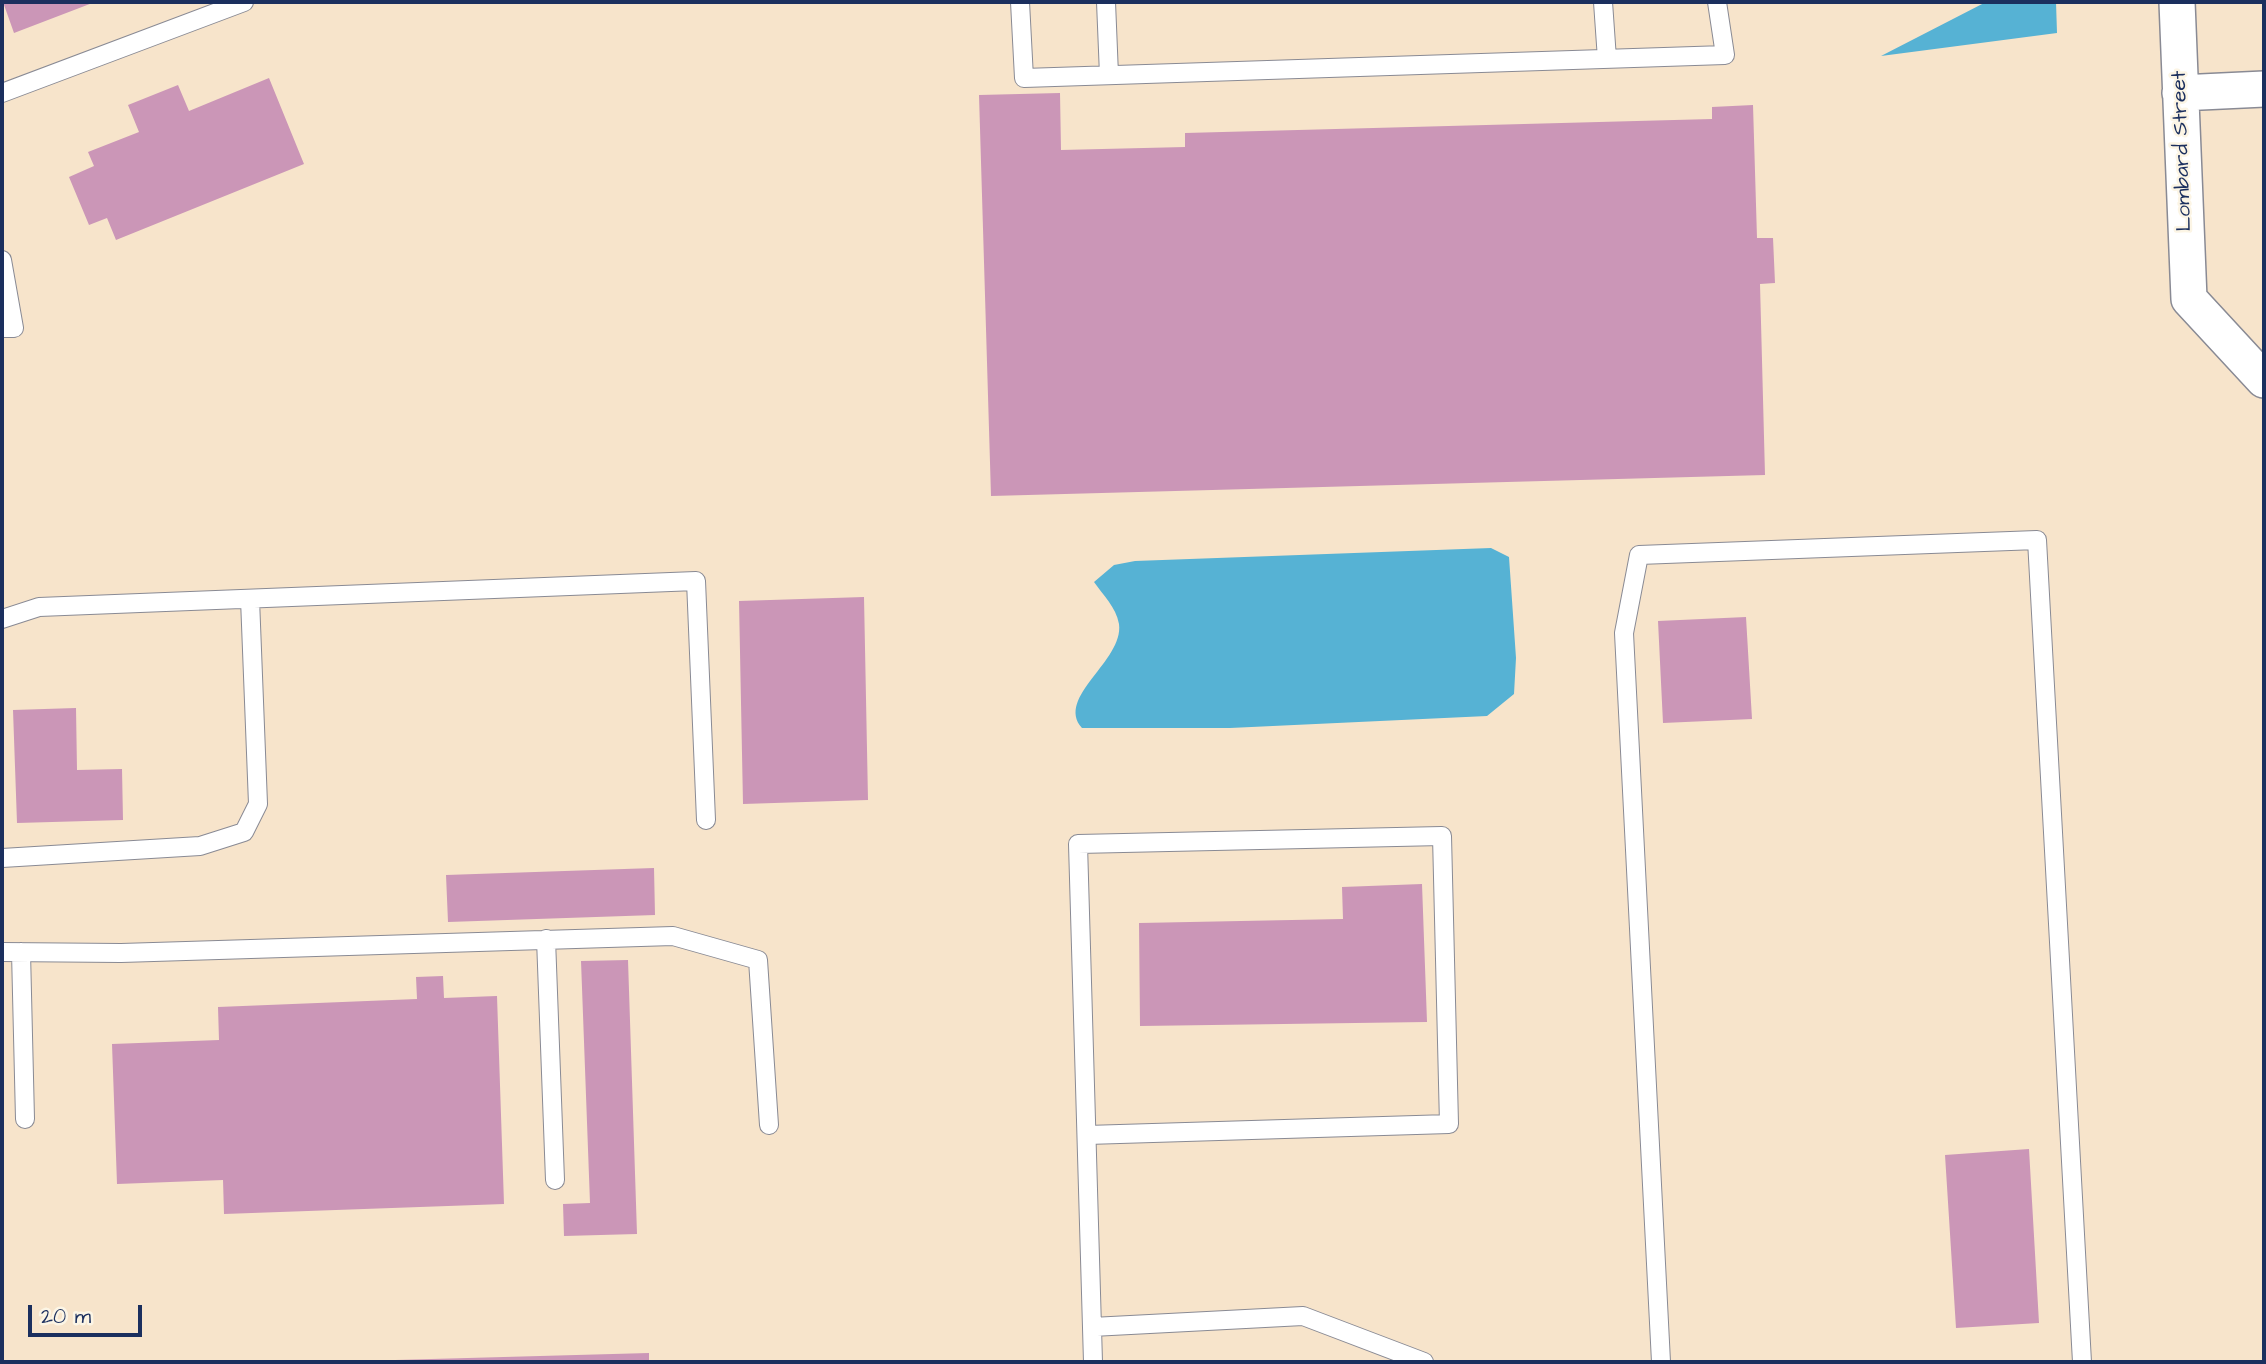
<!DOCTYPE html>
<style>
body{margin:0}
#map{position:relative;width:2266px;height:1364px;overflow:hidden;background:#f7e4cb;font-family:"Architects Daughter",sans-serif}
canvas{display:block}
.frame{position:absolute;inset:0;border:4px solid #1b2f5e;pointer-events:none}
.scale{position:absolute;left:28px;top:1305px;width:114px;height:32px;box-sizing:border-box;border:4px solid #1b2f5e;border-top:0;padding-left:9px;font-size:21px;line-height:24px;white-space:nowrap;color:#1b2f5e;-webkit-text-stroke:5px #fcf5e5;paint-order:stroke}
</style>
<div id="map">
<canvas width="2266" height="1364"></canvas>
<div class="frame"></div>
<div class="scale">20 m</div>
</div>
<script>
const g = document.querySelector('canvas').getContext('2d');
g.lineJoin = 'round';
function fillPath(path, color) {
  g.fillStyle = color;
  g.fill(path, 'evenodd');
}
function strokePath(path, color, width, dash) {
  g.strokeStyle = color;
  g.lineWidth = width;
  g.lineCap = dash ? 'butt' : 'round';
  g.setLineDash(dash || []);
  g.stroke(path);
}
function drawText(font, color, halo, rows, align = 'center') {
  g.font = font + ' "Architects Daughter",sans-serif';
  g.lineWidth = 5;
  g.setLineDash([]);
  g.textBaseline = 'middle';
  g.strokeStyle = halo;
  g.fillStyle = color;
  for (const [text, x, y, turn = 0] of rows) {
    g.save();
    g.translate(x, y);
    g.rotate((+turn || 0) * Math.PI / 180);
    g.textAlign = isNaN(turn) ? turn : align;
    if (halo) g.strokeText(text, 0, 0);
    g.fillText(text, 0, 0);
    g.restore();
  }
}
fillPath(new Path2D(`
 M 1986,2 L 2056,2 L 2057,33 L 1881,56 Z
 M 1491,548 L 1509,557 L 1516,658 L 1514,694 L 1487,716 L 1230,728 L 1082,728 C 1055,697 1124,661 1119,624 C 1116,607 1103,595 1094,582 L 1114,565 L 1135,561 Z`), '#56b2d4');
fillPath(new Path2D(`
 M 3,2 L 95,2 L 14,33 Z
 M 269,78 L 304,164 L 116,240 L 107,218 L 89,225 L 69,177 L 94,166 L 88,152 L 139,132 L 128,105 L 178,85 L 189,111 Z
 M 1060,93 L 1061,150 L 1185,147 L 1185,133 L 1712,119 L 1712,107 L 1753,105 L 1757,238 L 1773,238 L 1775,283 L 1760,284 L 1765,475 L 991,496 L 979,95 Z
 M 864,597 L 868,800 L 743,804 L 739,601 Z
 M 1746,617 L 1752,719 L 1663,723 L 1658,621 Z
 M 76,708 L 77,770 L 122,769 L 123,820 L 17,823 L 13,710 Z
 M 654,868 L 655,915 L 448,922 L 446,875 Z
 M 1422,884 L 1427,1022 L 1140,1026 L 1139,923 L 1343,919 L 1342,887 Z
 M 628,960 L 637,1234 L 564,1236 L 563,1204 L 590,1203 L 581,961 Z
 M 443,976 L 444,998 L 497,996 L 504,1204 L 224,1214 L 223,1180 L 117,1184 L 112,1044 L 219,1040 L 218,1007 L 417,999 L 416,977 Z
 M 2029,1149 L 2039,1323 L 1956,1328 L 1945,1155 Z
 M 649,1353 L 649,1362 L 396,1362 L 395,1360 Z`), '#cb96b7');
const service = new Path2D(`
 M 1020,2 L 1024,78 L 1725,55 L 1717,2
 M 1106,2 L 1109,75
 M 1603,2 L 1607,59
 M 2,93 L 244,2
 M 2,260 L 14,328 L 2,328
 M 2,619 L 39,607 L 696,581 L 706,820
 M 2,858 L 200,846 L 244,832 L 258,804 L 250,599
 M 546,939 L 555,1180
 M 2,952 L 121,953 L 673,936 L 758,960 L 769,1125
 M 21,952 L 25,1119
 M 1087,1135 L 1449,1124 L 1442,836 L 1078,844 L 1093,1362
 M 1092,1327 L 1303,1316 L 1424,1362
 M 1661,1362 L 1624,633 L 1639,555 L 2037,540 L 2082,1362`);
const minor = new Path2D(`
 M 2177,2 L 2189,299 L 2264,380
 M 2180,93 L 2264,89`);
strokePath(service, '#898a94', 20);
strokePath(minor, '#898a94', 38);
strokePath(service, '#fff', 18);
strokePath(minor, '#fff', 35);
drawText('21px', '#1b2f5e', '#fcf5e5', [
 ["Lombard Street",2183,151,-92]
]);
</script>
